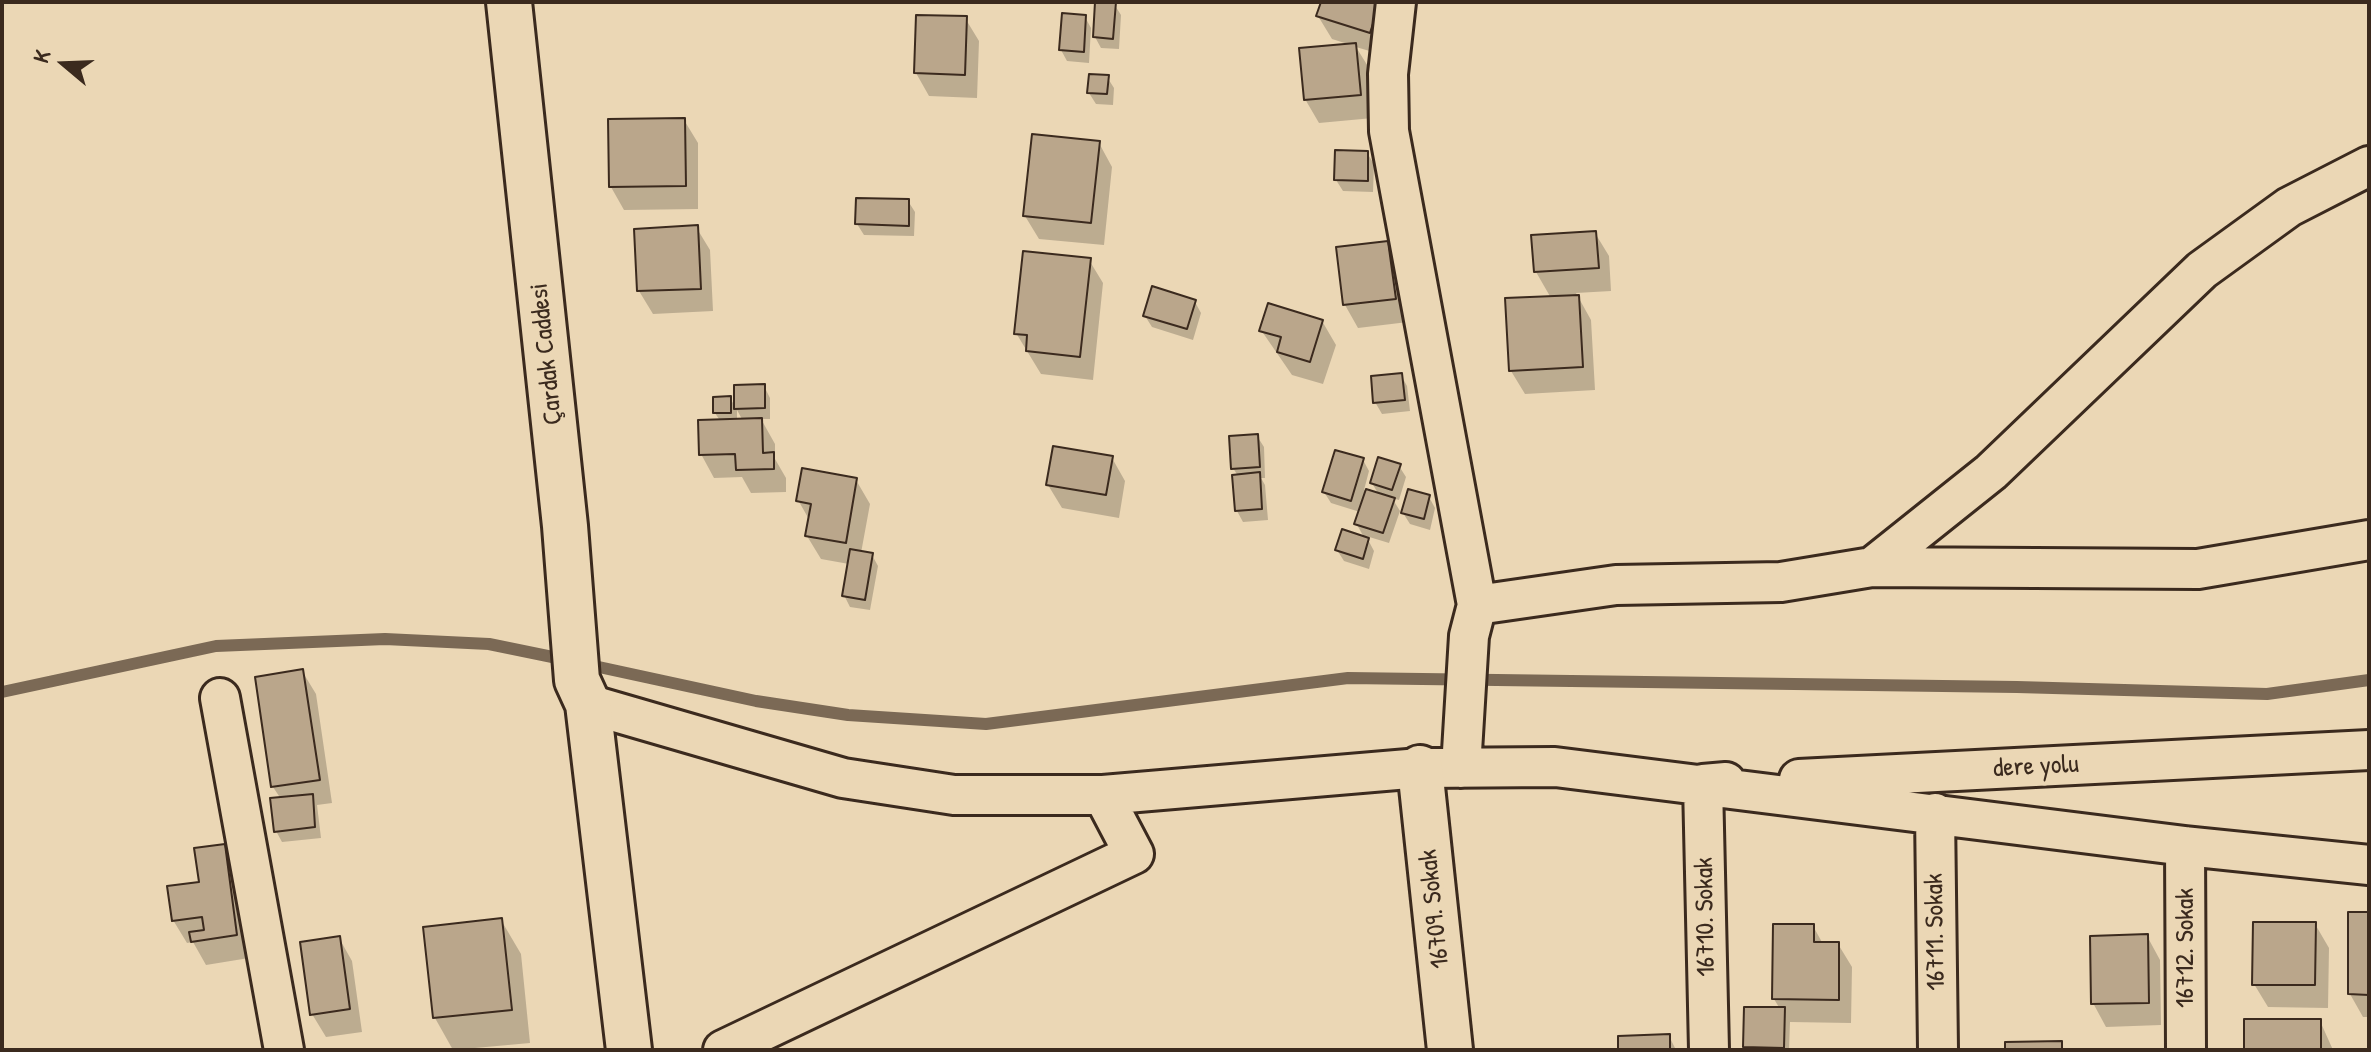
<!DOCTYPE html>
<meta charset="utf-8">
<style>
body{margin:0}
#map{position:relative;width:2371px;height:1052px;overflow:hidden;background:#ebd7b5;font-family:"Patrick Hand",sans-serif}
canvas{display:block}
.frame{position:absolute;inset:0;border:4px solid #3b2a1e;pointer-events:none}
.north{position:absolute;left:24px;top:24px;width:80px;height:80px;-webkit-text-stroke:6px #ebd7b5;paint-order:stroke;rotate:289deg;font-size:22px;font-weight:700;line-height:32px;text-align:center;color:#3b2a1e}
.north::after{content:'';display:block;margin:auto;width:28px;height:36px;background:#3b2a1e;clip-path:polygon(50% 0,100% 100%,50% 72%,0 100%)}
</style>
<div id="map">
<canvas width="2371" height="1052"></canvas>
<div class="frame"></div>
<div class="north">K</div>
</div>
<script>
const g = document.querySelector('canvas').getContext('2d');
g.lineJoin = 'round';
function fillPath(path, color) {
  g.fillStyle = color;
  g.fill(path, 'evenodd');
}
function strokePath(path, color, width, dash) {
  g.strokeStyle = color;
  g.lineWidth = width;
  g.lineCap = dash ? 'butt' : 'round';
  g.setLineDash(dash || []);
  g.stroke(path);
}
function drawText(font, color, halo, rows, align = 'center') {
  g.font = font + ' "Patrick Hand",sans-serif';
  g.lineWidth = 8;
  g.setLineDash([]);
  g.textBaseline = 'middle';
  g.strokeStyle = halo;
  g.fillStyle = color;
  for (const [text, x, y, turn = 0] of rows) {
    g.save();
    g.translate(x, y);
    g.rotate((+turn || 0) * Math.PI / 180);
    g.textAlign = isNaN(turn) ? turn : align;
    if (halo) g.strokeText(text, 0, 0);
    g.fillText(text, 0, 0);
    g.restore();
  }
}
fillPath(new Path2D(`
 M 1323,2 L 1399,2 L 1383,55 L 1356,47 L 1369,68 L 1373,118 L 1319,123 L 1305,99 L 1351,45 L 1332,39 L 1318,16 Z
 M 1114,4 L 1121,15 L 1119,49 L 1101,48 L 1095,37 Z
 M 1085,17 L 1091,28 L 1089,63 L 1067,61 L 1061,50 Z
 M 965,18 L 979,41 L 977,98 L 929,96 L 916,73 Z
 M 1107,77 L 1114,88 L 1113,105 L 1096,104 L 1089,93 Z
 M 684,120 L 698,143 L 698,209 L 624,210 L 611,187 Z
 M 1099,143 L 1112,167 L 1104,245 L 1039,239 L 1025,216 Z
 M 1367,153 L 1374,164 L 1373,192 L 1343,191 L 1336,180 Z
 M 908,201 L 915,212 L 914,236 L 864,235 L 857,224 Z
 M 696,227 L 710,250 L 713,311 L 653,314 L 639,291 Z
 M 1595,233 L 1609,256 L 1611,291 L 1576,293 L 1591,320 L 1595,390 L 1525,394 L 1511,371 L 1551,298 L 1536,272 Z
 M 1387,243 L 1401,266 L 1408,322 L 1358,328 L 1345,305 L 1339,249 Z
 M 1089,260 L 1103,283 L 1093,380 L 1041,374 L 1016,333 Z
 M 1195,302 L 1201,313 L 1193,340 L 1152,327 L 1145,316 Z
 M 1322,321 L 1336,345 L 1323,384 L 1292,375 L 1261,330 Z
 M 1401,375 L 1407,386 L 1410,411 L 1382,414 L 1375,402 Z
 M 764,386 L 770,398 L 770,419 L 761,419 L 775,444 L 775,459 L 786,478 L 786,492 L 751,493 L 742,477 L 714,478 L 701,454 L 721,422 L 715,413 L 730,398 L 736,408 ZM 737,410 L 743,421 L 737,421 Z
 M 1257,436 L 1264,447 L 1265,478 L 1261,478 L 1265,485 L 1268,520 L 1243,522 L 1237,511 L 1238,476 L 1233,468 Z
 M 1112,458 L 1125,481 L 1119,518 L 1062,508 L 1048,485 Z
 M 1363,460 L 1369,471 L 1364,490 L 1379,495 L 1372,483 L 1399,466 L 1406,477 L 1399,500 L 1392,498 L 1400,511 L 1389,543 L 1366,536 L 1374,551 L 1369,569 L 1344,561 L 1337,550 L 1365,539 L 1356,523 L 1360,512 L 1331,503 L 1324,492 Z
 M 856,480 L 870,504 L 861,553 L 872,555 L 878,566 L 870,610 L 850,607 L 844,595 L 849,564 L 821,559 L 807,536 L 810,521 L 798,500 Z
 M 1429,497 L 1435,508 L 1430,530 L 1410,524 L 1403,513 Z
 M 302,671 L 316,694 L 332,803 L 317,805 L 321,838 L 282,842 L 276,831 L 281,799 L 273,787 L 257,678 Z
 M 224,846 L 237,869 L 249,958 L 206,965 L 193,942 L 187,943 L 173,920 Z
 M 2369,914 L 2369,1017 L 2363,1017 L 2350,994 Z
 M 501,920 L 521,954 L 530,1043 L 453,1050 L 435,1018 Z
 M 2315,924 L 2329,948 L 2328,1008 L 2268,1007 L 2254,984 Z
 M 1813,926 L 1823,944 L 1838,944 L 1852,967 L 1851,1023 L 1790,1022 L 1789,1050 L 1747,1050 L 1745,1047 L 1780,1009 L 1774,999 Z
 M 2147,936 L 2160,960 L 2161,1025 L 2106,1027 L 2093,1003 Z
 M 339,938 L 352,961 L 362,1032 L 326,1037 L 312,1014 Z
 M 2320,1021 L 2333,1050 L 2246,1050 Z
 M 1669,1036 L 1676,1050 L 1620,1050 Z`), '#0003');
strokePath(new Path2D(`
 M 585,664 L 756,701 L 848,715 L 986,724 L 1348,678 L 2017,687 L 2267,694 L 2369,680
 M 2,692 L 216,646 L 385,639 L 489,644 L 567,660`), '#7b6955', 12);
const building = new Path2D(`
 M 1095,2 L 1116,2 L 1113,39 L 1093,37 Z
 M 1321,2 L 1380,2 L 1370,33 L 1316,16 Z
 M 1062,13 L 1086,15 L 1084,52 L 1059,50 Z
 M 916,15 L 967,16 L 965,75 L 914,73 Z
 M 1356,43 L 1361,95 L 1304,100 L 1299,48 Z
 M 1089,74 L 1109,75 L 1107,94 L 1087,93 Z
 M 685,118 L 686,186 L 609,187 L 608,119 Z
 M 1032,134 L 1100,141 L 1091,223 L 1023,216 Z
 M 1335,150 L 1368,151 L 1368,181 L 1334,180 Z
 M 856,198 L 909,199 L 909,226 L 855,224 Z
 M 698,225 L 701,289 L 637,291 L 634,229 Z
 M 1596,231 L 1599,268 L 1534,272 L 1531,235 Z
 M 1388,241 L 1396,299 L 1343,305 L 1336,247 Z
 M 1023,251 L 1091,258 L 1080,357 L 1026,351 L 1027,335 L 1014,334 Z
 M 1152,286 L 1196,300 L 1187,329 L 1143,316 Z
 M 1579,295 L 1583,367 L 1509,371 L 1505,298 Z
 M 1268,303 L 1323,320 L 1310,362 L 1277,352 L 1281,337 L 1259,331 Z
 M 1402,373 L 1405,400 L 1373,403 L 1371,376 Z
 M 765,384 L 765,408 L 734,409 L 734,385 Z
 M 731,396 L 731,413 L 713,413 L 713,397 Z
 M 762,418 L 763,453 L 774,452 L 774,469 L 736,470 L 735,454 L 699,455 L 698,420 Z
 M 1258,434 L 1260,467 L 1231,469 L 1229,436 Z
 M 1053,446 L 1113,456 L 1106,495 L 1046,485 Z
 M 1335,450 L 1364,458 L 1351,501 L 1322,492 Z
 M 1378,457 L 1401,464 L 1392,490 L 1370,483 Z
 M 802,468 L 857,478 L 846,543 L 805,536 L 811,504 L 796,501 Z
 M 1260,472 L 1262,509 L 1235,511 L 1232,475 Z
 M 1366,489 L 1395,498 L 1383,533 L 1354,524 Z
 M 1408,489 L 1430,495 L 1424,519 L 1401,513 Z
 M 1342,529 L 1369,538 L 1363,559 L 1335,550 Z
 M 850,549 L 873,553 L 865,600 L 842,596 Z
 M 303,669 L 320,780 L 271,787 L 255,677 Z
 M 313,794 L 315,827 L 274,832 L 270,798 Z
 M 225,844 L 237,935 L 191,942 L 189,932 L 204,930 L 202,917 L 172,921 L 167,886 L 199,882 L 194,848 Z
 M 2348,912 L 2369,912 L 2369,995 L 2348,994 Z
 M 502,918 L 512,1010 L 433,1018 L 423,927 Z
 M 2253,922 L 2316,922 L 2315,985 L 2252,985 Z
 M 1773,924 L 1814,924 L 1814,942 L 1839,942 L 1839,1000 L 1772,999 Z
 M 2148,934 L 2149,1003 L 2091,1004 L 2090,936 Z
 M 340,936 L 350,1009 L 310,1015 L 300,942 Z
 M 1744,1007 L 1785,1007 L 1784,1048 L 1743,1047 Z
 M 2244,1019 L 2321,1019 L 2321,1050 L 2244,1050 Z
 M 1670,1034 L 1670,1050 L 1618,1050 L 1618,1036 Z
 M 2062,1041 L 2062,1050 L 2005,1050 L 2005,1042 Z`);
fillPath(building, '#baa68b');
strokePath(building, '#3b2a1e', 2);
const minor = new Path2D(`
 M 1396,2 L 1388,74 L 1389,131 L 1477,605 L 1469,636 L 1461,768
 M 1872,567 L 2198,569 L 2369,540
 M 1477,605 L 1616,585 L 1781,582 L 1872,567 L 1991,472 L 2202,270 L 2289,207 L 2369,166
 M 220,698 L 284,1050
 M 588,704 L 843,778 L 954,795 L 1103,795 L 1420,768 L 1555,767 L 2185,846 L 2369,865
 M 1799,779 L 2369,750
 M 1935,813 L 1938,1050
 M 2185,846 L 2186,1050
 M 723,1050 L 1134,854 L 1103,795
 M 1709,1050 L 1703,784 L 1726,782`);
const tertiary = new Path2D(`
 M 1420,768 L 1450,1050`);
const secondary = new Path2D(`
 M 509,2 L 565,526 L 577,680 L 588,704 L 629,1050`);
strokePath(minor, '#3b2a1e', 44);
strokePath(tertiary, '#3b2a1e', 50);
strokePath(secondary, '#3b2a1e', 50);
strokePath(minor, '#ebd7b5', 38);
strokePath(tertiary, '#ebd7b5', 44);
strokePath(secondary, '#ebd7b5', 44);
drawText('26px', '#3b2a1e', '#ebd7b5', [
 ["Çardak Caddesi",547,354,-96],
 ["dere yolu",2036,767,-3],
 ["16709. Sokak",1435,909,-96],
 ["16710. Sokak",1706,917,-91],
 ["16711. Sokak",1936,932,-91],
 ["16712. Sokak",2186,948,-90]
]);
</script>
